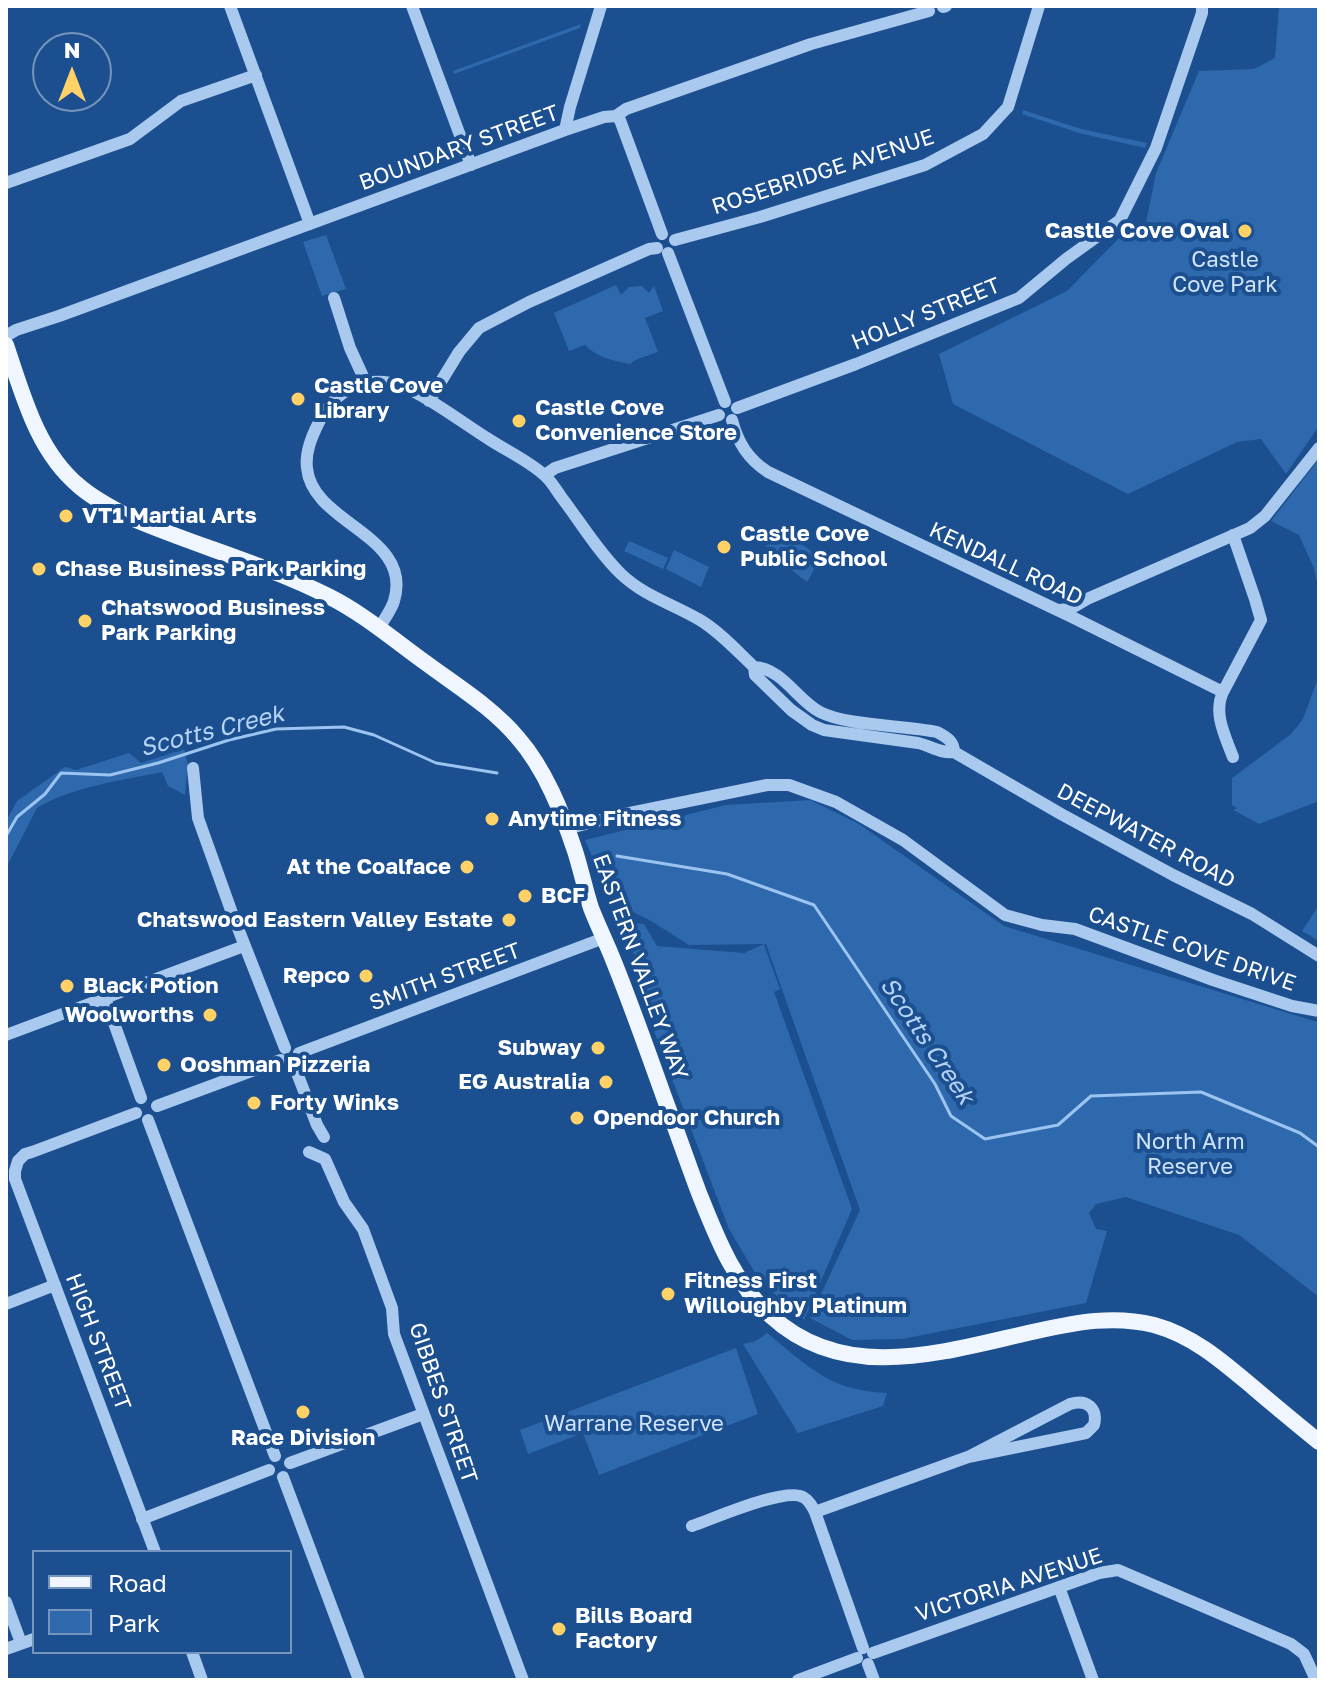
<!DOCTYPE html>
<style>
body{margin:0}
#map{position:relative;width:1325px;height:1686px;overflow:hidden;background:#1b4f8f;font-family:"Golos Text",sans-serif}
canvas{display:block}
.frame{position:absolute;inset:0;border:8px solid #fff;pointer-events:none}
.legend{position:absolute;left:32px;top:1550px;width:260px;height:104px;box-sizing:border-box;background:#1b4f8f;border:2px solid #7695bc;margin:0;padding:10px 14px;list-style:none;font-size:24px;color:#fff}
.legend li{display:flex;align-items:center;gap:16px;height:40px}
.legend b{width:40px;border:2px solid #7695bc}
.north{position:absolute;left:32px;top:32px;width:80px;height:80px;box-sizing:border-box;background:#1b4f8f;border:2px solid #7695bc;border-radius:50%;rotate:0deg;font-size:22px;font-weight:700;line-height:32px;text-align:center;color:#fff}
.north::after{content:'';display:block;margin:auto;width:28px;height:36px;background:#ffd166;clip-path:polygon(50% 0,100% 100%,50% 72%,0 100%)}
</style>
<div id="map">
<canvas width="1325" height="1686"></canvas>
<div class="frame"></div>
<ul class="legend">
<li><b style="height:10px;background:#f0f6ff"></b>Road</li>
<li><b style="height:22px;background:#2e69ad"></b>Park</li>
</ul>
<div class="north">N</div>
</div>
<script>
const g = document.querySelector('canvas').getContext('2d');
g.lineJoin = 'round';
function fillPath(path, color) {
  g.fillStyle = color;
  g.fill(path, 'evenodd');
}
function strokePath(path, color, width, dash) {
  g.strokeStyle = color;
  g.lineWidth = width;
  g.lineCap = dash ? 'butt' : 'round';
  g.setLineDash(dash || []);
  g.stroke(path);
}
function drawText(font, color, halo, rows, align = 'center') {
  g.font = font + ' "Golos Text",sans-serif';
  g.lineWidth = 8;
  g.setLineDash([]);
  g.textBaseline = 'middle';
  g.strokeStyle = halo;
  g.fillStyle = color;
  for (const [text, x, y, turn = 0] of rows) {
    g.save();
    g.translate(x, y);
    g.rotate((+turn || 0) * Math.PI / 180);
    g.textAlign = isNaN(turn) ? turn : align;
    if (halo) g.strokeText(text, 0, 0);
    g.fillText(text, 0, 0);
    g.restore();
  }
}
fillPath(new Path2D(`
 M 1279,6 L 1319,6 L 1319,426 L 1286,474 L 1261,439 L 1237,442 L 1128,494 L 953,404 L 939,354 L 1067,291 L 1125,232 L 1146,223 L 1156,173 L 1199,71 L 1254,69 L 1275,58 Z
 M 581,24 L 580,28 L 454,74 L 453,71 Z
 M 1023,110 L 1081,129 L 1147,143 L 1145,148 L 1079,133 L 1022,114 Z
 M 326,235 L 346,289 L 322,296 L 303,242 Z
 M 616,285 L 621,295 L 629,287 L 642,286 L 649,293 L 654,286 L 663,311 L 645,318 L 658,352 L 635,360 L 630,364 C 612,360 598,358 585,345 L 569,351 L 554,313 Z
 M 1319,459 L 1319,589 L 1313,566 L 1299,535 L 1271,521 Z
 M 781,527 L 789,530 L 790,540 C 814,547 823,560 807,582 L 776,558 L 762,540 L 771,529 Z
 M 629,541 L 668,558 L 663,569 L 624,551 Z
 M 674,550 L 709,567 L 701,587 L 666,569 Z
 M 1319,675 L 1319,801 L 1259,824 L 1233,810 L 1237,808 L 1232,805 L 1232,778 L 1291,734 L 1303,719 Z
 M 184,749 L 188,764 L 185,795 L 168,786 L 162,772 C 124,780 70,787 37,808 L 6,868 L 6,821 L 17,801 L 65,767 L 76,770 L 129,753 L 141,763 Z
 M 810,800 L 859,824 L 1004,926 L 1314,1021 L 1319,1021 L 1319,1297 L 1239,1235 L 1126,1197 L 1096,1204 L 1089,1213 L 1096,1229 L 1107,1231 L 1086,1303 L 902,1339 L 852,1340 L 810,1318 L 860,1210 L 766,944 L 764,945 L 780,989 L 774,992 L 852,1209 L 804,1320 L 760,1281 L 729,1229 L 658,1042 L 643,998 L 640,967 L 619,922 L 644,924 L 657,946 L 744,953 L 764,944 L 689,945 L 651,921 L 611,901 L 585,840 L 726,805 Z
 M 1319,905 L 1319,941 L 1302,931 Z
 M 767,1333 C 796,1356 823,1384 861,1390 C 870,1392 879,1392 887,1393 L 883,1406 L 798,1433 L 743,1344 L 756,1341 Z
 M 736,1348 L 758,1414 L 599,1475 L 583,1433 L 528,1454 L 520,1430 Z`), '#2e69ad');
strokePath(new Path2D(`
 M 6,836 L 17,817 L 45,794 L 61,773 L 110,775 L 158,763 L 229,740 L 276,729 L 344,727 L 374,735 L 436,763 L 497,773
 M 617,856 L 727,874 L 814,905 L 935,1084 L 951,1116 L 985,1139 L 1058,1125 L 1091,1096 L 1201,1092 L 1300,1133 L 1319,1147`), '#9cc4f0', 3);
strokePath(new Path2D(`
 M 230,6 L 310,224
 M 412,6 L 471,165
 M 943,7 L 946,6
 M 616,116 L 620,120 L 662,234
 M 565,130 L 570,107 L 601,6
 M 6,183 L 130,139 L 181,101 L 256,75
 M 675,240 L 760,217 L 925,165 L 983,134 L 1008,107 L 1039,6
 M 668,253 L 725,402
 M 334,298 L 350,348 L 366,383
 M 6,336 L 16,330 L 59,316 L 565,130 L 604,117 L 616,116 L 626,109 L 811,44 L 929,11
 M 429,401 L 459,352 L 479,328 L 529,302 L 649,249 L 657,248
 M 737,408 L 856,364 L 1019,298 L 1066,259 L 1120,220 L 1156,148 L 1202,13 L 1202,6
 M 732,420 C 738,443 748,459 768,472 L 1072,617 L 1223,692 C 1213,713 1225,736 1233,757
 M 545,475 L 555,468 L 719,415
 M 1058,610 L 1070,609 L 1087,599 L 1250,528 L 1265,516 L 1319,448
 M 379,628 C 384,619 391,611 394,601 C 414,535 312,524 307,468 C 305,452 312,436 319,422 C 328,403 344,389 363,383 C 375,381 388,381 399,385 C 425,394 463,423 487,438 C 505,450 527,460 543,474 C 551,480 556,490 562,498 C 581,523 599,553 621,574 C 644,596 673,604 700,620 C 720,632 737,651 754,667 L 755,675 L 791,710 L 812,725 L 824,730 L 918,743 C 931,746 941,754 954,752 L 1061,814 L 1173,875 L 1252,914 L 1319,956
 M 754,667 C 782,668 797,700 820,712 C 847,726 904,725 937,732 C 946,737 954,741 954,752
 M 1223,692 L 1261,620 L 1255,599 L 1233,535
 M 193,768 L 198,818 L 232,913 L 285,1048
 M 566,829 L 620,815 L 767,785 L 789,785 L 836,802 L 903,840 L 1005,915 L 1042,925 L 1075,929 L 1213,980 L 1292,1006 L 1319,1011
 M 105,998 L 141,1098
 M 6,1035 L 244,946
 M 299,1053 L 604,938
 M 294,1065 L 317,1125 L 324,1137
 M 157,1106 L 281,1060
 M 148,1120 L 275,1456
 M 309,1152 L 325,1159 L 344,1202 L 363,1229 L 392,1308 L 394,1334 L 523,1680
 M 18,1161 L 15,1171 L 15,1179 L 155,1552
 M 18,1161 L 25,1154 L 32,1152 L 136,1113
 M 6,1304 L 55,1285
 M 290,1463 L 423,1414
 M 283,1477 L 359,1680
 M 815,1512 L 968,1457 L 1086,1433 L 1094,1425 C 1098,1408 1087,1399 1070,1404 L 968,1457
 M 142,1519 L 269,1470
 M 692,1526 C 713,1519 785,1487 803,1497 C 809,1500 812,1506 815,1512 L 863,1648
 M 1059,1587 L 1093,1680
 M 6,1602 L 21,1643
 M 6,1649 L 34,1639
 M 192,1652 L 202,1680
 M 873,1653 L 1099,1573 L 1118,1570 L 1291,1644 L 1304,1654 L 1316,1680
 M 868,1664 L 874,1680
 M 798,1680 L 857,1658`), '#a9c9ee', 12);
strokePath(new Path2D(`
 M 6,345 C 23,395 37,451 79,486 C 94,499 113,509 131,518 C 196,546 265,564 328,596 C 364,614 394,640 426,663 C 457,686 493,708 518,738 C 545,769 562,812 575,851 C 581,870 585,889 591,908 C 598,926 607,944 614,962 C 632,1007 648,1052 664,1097 C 676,1129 687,1161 699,1193 C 717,1238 734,1283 771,1316 C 847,1386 949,1350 1037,1331 C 1077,1322 1114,1315 1154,1325 C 1194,1336 1223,1362 1254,1388 C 1275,1406 1297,1424 1319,1442`), '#f0f6ff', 16);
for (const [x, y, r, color] of [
 [1245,231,8,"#ffd166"],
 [298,399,8,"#ffd166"],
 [519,421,8,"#ffd166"],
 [66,516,8,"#ffd166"],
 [724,547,8,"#ffd166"],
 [39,569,8,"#ffd166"],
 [85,621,8,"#ffd166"],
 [492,819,8,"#ffd166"],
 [467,867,8,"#ffd166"],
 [525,896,8,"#ffd166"],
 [509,920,8,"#ffd166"],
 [366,976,8,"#ffd166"],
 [67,986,8,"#ffd166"],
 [210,1015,8,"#ffd166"],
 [598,1048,8,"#ffd166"],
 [164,1065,8,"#ffd166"],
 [606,1082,8,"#ffd166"],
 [254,1103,8,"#ffd166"],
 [577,1118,8,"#ffd166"],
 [668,1294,8,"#ffd166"],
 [303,1412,8,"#ffd166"],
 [559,1629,8,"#ffd166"]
]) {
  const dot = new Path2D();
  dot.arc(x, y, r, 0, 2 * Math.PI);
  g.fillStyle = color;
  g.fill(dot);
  strokePath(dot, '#1b4f8f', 3);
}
drawText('22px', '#fff', '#1b4f8f', [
 ["BOUNDARY STREET",459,148,-20],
 ["ROSEBRIDGE AVENUE",823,172,-18],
 ["HOLLY STREET",926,314,-22],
 ["KENDALL ROAD",1006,564,25],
 ["DEEPWATER ROAD",1146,836,28],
 ["CASTLE COVE DRIVE",1192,949,19],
 ["EASTERN VALLEY WAY",640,967,70],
 ["SMITH STREET",445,977,-20],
 ["HIGH STREET",98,1342,69],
 ["GIBBES STREET",443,1403,71],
 ["VICTORIA AVENUE",1009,1585,-18]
]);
drawText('bold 22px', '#fff', '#1b4f8f', [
 ["Castle Cove Oval",1229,231,"right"],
 ["Castle Cove",314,386],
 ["Library",314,411],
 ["Castle Cove",535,408],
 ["Convenience Store",535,433],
 ["VT1 Martial Arts",82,516],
 ["Castle Cove",740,534],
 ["Public School",740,559],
 ["Chase Business Park Parking",55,569],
 ["Chatswood Business",101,608],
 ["Park Parking",101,633],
 ["Anytime Fitness",508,819],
 ["At the Coalface",451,867,"right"],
 ["BCF",541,896],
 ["Chatswood Eastern Valley Estate",493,920,"right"],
 ["Repco",350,976,"right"],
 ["Black Potion",83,986],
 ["Woolworths",194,1015,"right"],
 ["Subway",582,1048,"right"],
 ["Ooshman Pizzeria",180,1065],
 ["EG Australia",590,1082,"right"],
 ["Forty Winks",270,1103],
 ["Opendoor Church",593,1118],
 ["Fitness First",684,1281],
 ["Willoughby Platinum",684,1306],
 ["Race Division",303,1438,"center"],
 ["Bills Board",575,1616],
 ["Factory",575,1641]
], 'left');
drawText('22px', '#cfe3fa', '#1b4f8f', [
 ["Castle",1225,260],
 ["Cove Park",1225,285],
 ["North Arm",1190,1142],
 ["Reserve",1190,1167],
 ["Warrane Reserve",634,1424]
]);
drawText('italic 24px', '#b5d3f5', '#1b4f8f', [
 ["Scotts Creek",212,731,-14],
 ["Scotts Creek",927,1041,56]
]);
</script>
